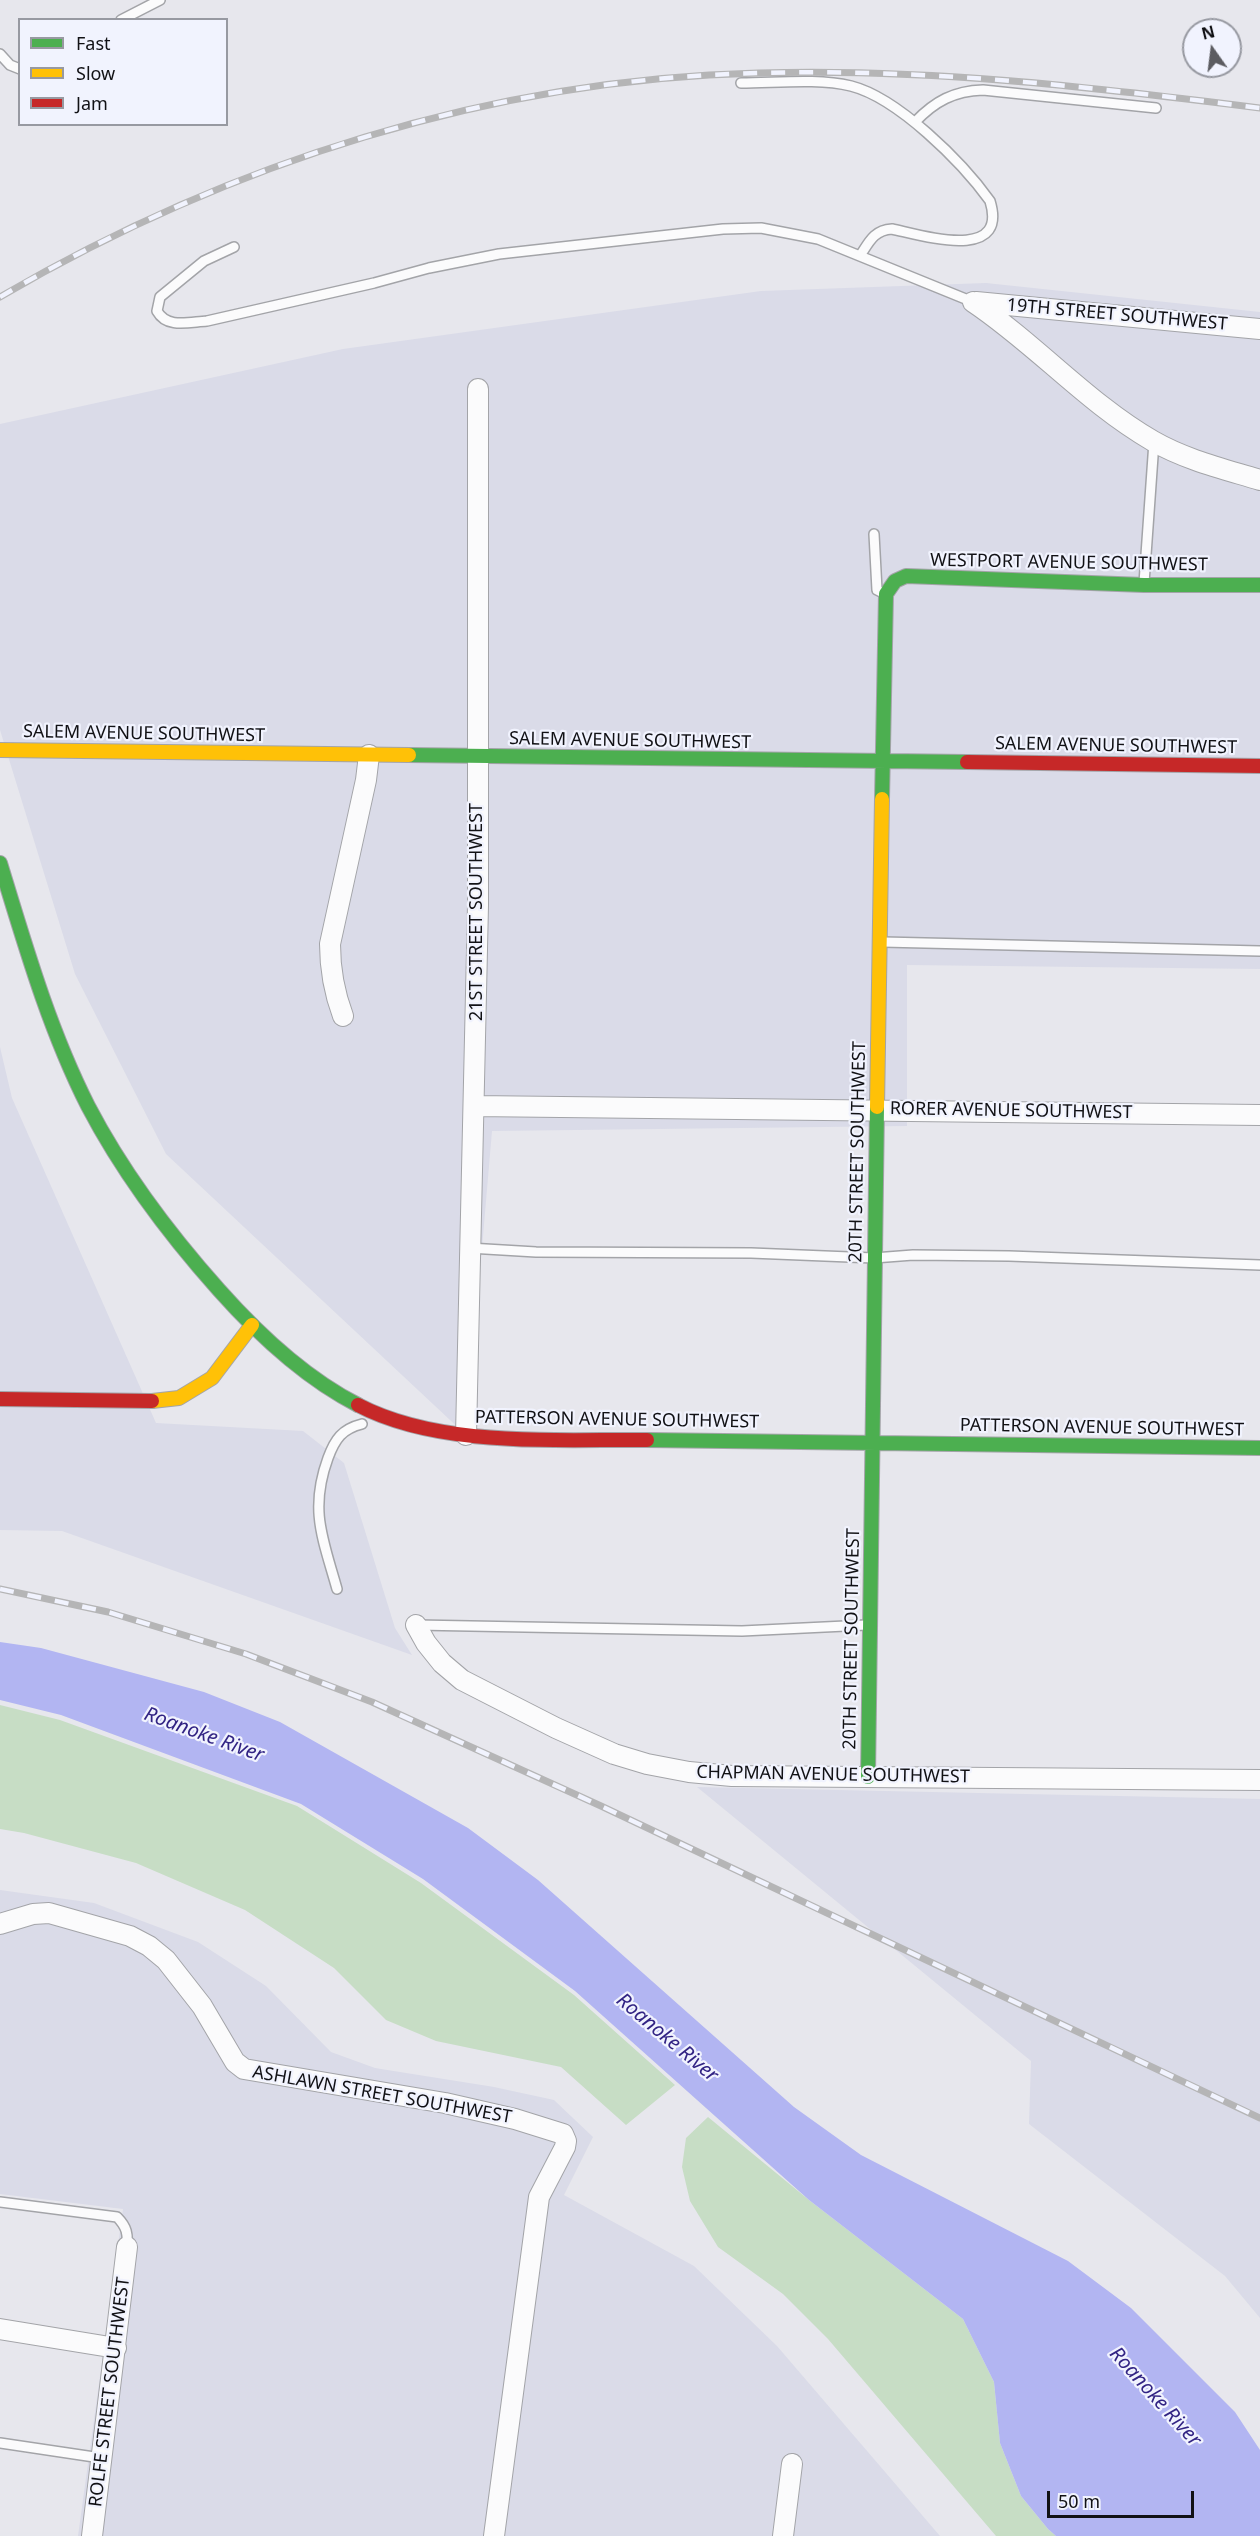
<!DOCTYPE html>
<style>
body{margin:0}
#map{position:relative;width:1260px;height:2536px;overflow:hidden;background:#e7e7ed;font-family:"Noto Sans",sans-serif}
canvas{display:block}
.legend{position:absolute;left:18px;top:18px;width:210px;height:108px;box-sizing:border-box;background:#f1f3fe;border:2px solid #9799a1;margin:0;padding:8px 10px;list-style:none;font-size:18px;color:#111115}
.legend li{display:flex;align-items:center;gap:12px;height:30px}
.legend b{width:30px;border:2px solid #9799a1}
.north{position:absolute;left:1182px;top:18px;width:60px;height:60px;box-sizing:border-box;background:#f1f3fe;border:2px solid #9799a1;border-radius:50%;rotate:346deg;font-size:16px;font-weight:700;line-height:24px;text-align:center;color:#111115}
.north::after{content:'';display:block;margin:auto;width:21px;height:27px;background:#5c5c61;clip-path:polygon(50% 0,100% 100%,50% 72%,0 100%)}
.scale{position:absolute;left:1047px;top:2491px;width:147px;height:27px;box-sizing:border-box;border:3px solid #111115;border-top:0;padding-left:8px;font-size:18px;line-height:21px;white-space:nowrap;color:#111115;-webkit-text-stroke:4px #f1f3fe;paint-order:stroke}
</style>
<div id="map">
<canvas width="1260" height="2536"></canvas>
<ul class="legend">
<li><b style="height:8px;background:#4caf50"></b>Fast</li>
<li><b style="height:8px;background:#ffc107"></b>Slow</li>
<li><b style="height:8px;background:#c62828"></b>Jam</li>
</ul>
<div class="north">N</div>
<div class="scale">50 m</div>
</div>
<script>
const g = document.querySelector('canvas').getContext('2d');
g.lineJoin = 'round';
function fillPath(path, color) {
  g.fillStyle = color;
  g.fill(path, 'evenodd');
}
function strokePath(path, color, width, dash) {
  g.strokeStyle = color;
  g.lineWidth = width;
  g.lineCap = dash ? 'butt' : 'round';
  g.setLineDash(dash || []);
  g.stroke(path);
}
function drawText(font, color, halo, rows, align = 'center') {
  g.font = font + ' "Noto Sans",sans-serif';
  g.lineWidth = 4.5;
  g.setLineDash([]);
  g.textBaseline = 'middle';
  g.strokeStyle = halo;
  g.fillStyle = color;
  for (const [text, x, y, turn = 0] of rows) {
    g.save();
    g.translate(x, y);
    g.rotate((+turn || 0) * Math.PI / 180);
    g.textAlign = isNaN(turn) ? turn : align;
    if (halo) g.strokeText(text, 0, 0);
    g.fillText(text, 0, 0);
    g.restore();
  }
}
fillPath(new Path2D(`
 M 986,283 L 1260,312 L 1260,969 L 907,965 L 907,1126 L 492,1131 L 466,1435 L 166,1154 L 75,974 L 0,730 L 0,424 L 343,349 L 761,291 Z
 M 0,1047 L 12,1098 L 156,1423 L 303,1431 L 344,1463 L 395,1628 L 412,1655 L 62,1531 L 0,1530 Z
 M 697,1787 L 1260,1799 L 1260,2318 L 1225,2276 L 1029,2124 L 1031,2061 Z
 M 0,1890 L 94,1903 L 198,1942 L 266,1986 L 331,2052 L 375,2068 L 494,2087 L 554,2100 L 593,2137 L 564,2195 L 694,2266 L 777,2346 L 940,2536 L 78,2536 L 123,2209 L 0,2194 Z`), '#dadbe8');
fillPath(new Path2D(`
 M 0,1705 L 60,1720 L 297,1806 L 421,1883 L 574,1995 L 675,2085 L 626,2125 L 561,2067 L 436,2041 L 386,2020 L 334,1968 L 245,1910 L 136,1863 L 24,1833 L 0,1829 Z
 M 708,2117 L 809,2200 L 963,2319 L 994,2382 L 1000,2443 L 1021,2496 L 1048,2529 L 1056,2536 L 996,2536 L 828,2339 L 783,2294 L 718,2247 L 690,2201 L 682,2167 L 686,2138 Z`), '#c7ddc5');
fillPath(new Path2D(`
 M 0,1642 L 41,1648 L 204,1692 L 280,1722 L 468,1828 L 538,1880 L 794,2107 L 861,2155 L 1068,2261 L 1131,2308 L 1235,2412 L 1260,2450 L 1260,2536 L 1056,2536 L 1048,2529 L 1021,2496 L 1000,2443 L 994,2382 L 963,2319 L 809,2200 L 575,1991 L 423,1879 L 301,1804 L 61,1715 L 0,1700 Z`), '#b2b5f2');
const lane = new Path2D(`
 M 121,20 L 160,0
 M 0,54 L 10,65 L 20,69
 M 741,83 C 776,83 817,78 851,86 C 898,98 962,162 990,201 C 1009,263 921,235 892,229 C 874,230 869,242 860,256
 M 915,122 C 935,101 954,91 983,90 L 1156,108
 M 234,247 L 204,261 L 160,297 L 157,311 C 167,329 189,322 207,321 L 374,283 L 429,268 L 499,254 L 723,229 L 761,228 L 818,239 L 973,302
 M 874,534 L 877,590 L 881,592
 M 1144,583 L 1154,442
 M 883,942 L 1260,951
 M 469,1248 L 536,1252 L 751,1253 L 874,1258 L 913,1255 L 1009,1256 L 1260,1265
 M 337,1589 C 323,1539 309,1510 328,1458 C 335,1439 342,1429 362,1424
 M 416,1625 L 742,1631 L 866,1625
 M 0,2202 L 117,2217 C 127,2227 128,2234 127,2247
 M 0,2443 L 101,2458`);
const street = new Path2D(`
 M 973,302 C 1036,344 1087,403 1153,441 C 1186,460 1224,469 1260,480
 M 976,302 L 1260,329
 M 343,1016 C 334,992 330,970 330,944 L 366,780 L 369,755
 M 474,1106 L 1260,1115
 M 466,1435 L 478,905 L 478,389
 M 416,1625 L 426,1643 L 442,1663 L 462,1680 L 556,1728 L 614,1754 L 647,1764 L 689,1772 L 732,1776 L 1260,1780
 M 0,1924 L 33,1914 L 49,1913 L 130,1936 L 149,1946 L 166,1960 L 202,2006 L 235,2062 L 244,2069 L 445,2103 L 515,2119 L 563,2134 L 566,2141 L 565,2147 L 539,2197 L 494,2536
 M 0,2329 L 116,2348
 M 92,2536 L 127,2247
 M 783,2536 L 792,2464`);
const fast = new Path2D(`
 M 409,755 L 967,762
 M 882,799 L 886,594 L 895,581 L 906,576 L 1144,585 L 1260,585
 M 0,863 C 25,945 49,1029 88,1106 C 123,1173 169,1234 219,1290 C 259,1335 305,1378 358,1405
 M 647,1440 L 1260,1448
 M 868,1777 L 877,1107`);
const slow = new Path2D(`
 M 0,750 L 409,755
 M 877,1107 L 882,799
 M 152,1401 L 179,1398 L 212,1378 L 252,1325`);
const jam = new Path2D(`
 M 967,762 L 1260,766
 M 0,1399 L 152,1401
 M 358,1405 C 440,1448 557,1439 647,1440`);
strokePath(lane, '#a3a4a8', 12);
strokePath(street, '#a3a4a8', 22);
strokePath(fast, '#a3a4a8', 16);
strokePath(slow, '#a3a4a8', 16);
strokePath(jam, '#a3a4a8', 16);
strokePath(lane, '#fbfbfc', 9);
strokePath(street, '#fbfbfc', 20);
strokePath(fast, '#4caf50', 14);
strokePath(slow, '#ffc107', 14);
strokePath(jam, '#c62828', 14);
const rail = new Path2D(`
 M 0,297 C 229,163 491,79 758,73 C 926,68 1093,87 1260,108
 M 0,1589 L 108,1612 L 246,1654 L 372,1702 L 601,1806 L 1260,2118`);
strokePath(rail, '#b5b5b6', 7);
strokePath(rail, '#f1f3fe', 4.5, [14]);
drawText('18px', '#111115', '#f1f3fe', [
 ["19TH STREET SOUTHWEST",1117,315,5],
 ["WESTPORT AVENUE SOUTHWEST",1069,563,1],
 ["SALEM AVENUE SOUTHWEST",144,734,1],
 ["SALEM AVENUE SOUTHWEST",630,741,1],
 ["SALEM AVENUE SOUTHWEST",1116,746,1],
 ["21ST STREET SOUTHWEST",477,912,-90],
 ["RORER AVENUE SOUTHWEST",1011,1111,1],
 ["20TH STREET SOUTHWEST",858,1152,-89],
 ["PATTERSON AVENUE SOUTHWEST",617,1420,1],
 ["PATTERSON AVENUE SOUTHWEST",1102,1428,1],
 ["20TH STREET SOUTHWEST",852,1639,-89],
 ["CHAPMAN AVENUE SOUTHWEST",833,1775,1],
 ["ASHLAWN STREET SOUTHWEST",382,2095,10],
 ["ROLFE STREET SOUTHWEST",110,2392,-83]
]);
drawText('italic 20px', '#322484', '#f1f3fe', [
 ["Roanoke River",204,1735,20],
 ["Roanoke River",667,2038,40],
 ["Roanoke River",1155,2397,48]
]);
</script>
